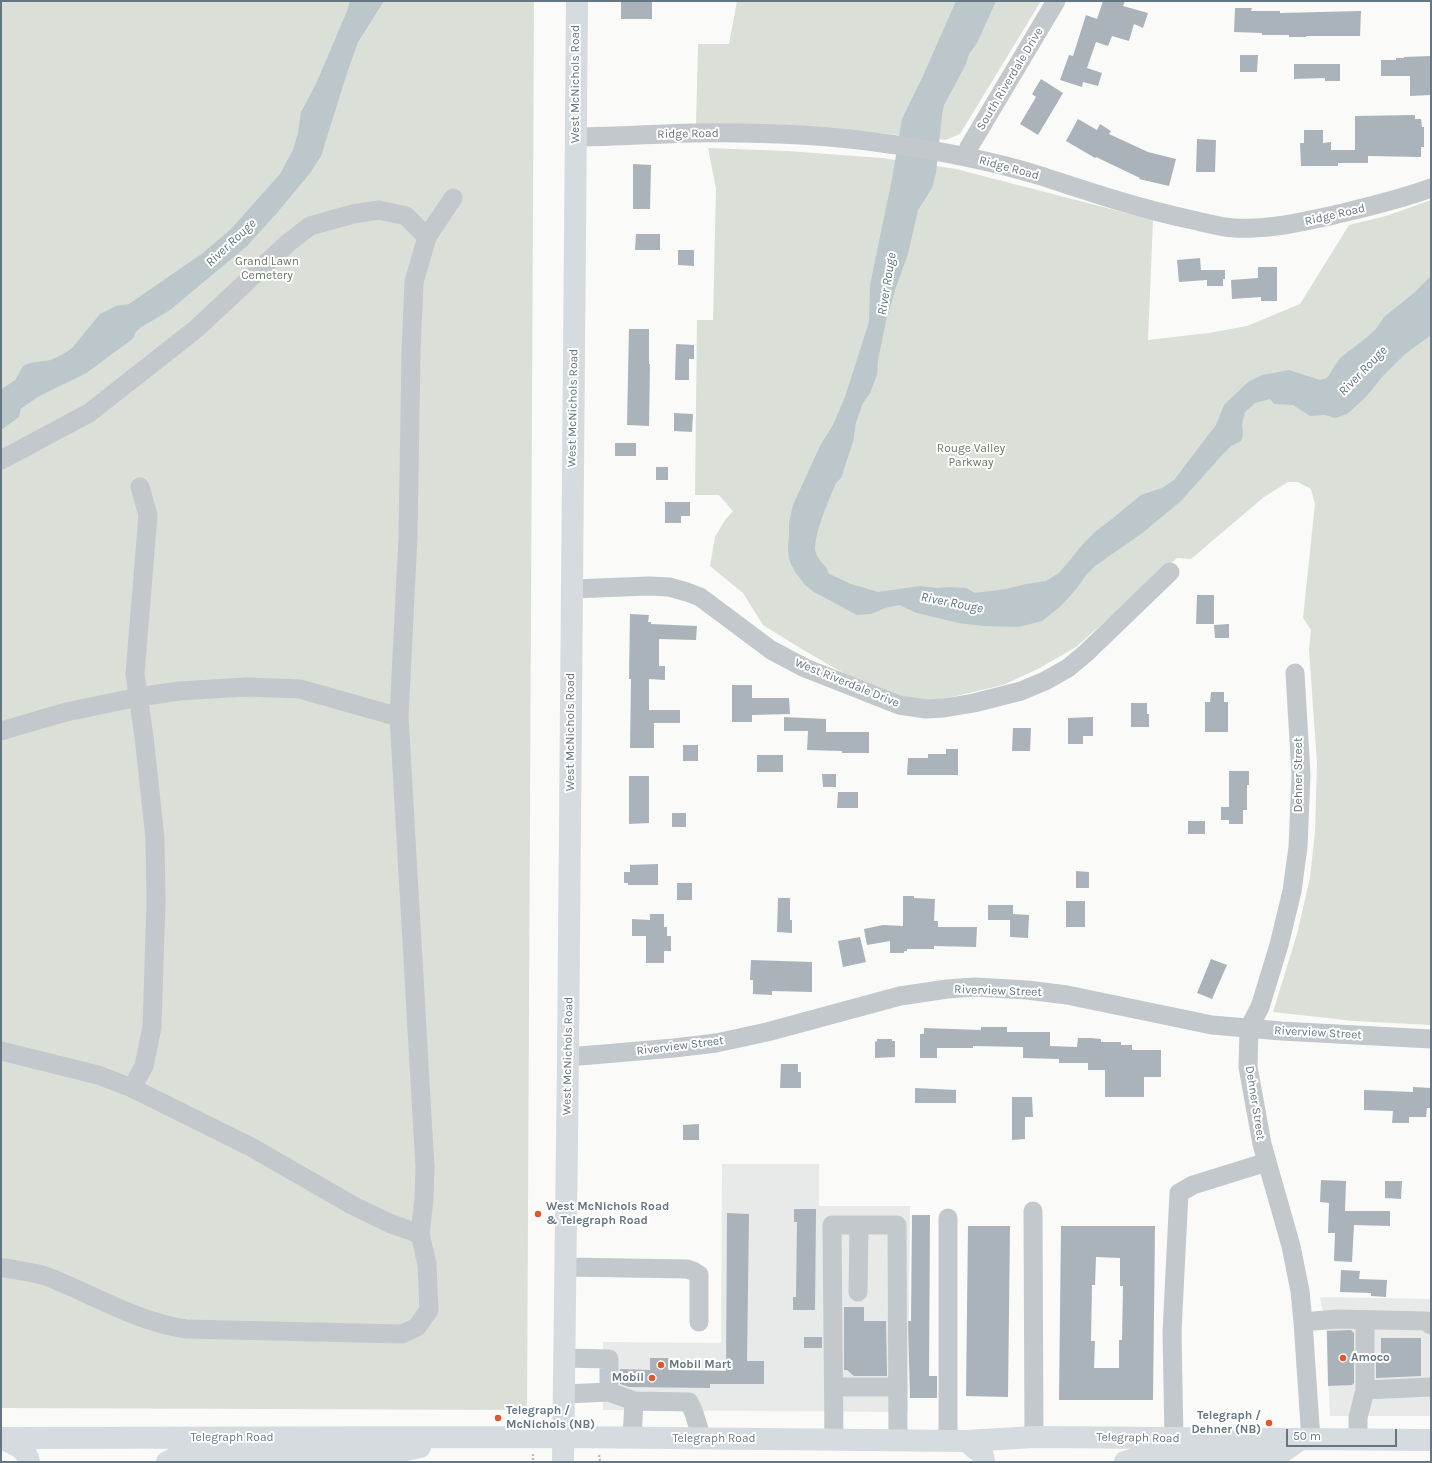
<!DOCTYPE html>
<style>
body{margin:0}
#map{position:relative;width:1432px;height:1463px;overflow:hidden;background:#fafaf8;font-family:Karla,sans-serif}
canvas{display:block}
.frame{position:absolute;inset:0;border:2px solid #657683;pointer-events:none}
.scale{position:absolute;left:1286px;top:1429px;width:111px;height:18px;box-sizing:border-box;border:2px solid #657683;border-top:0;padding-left:5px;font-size:12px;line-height:14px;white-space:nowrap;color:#657683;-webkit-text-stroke:3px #fff;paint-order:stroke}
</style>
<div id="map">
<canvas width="1432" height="1463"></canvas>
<div class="frame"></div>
<div class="scale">50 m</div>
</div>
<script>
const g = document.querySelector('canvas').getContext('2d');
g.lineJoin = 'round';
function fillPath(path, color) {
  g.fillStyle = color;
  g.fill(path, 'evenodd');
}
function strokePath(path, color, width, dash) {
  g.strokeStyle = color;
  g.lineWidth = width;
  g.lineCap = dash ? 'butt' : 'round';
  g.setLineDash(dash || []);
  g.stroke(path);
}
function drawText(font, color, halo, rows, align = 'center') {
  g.font = font + ' Karla,sans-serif';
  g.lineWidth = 4;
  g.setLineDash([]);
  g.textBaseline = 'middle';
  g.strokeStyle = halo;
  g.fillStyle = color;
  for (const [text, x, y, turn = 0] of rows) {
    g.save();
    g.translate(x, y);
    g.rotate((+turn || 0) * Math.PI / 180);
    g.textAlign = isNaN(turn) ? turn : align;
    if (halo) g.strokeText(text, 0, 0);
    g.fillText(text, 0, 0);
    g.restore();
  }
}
fillPath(new Path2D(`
 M 722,1164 L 819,1164 L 819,1206 L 910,1206 L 908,1412 L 603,1410 L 603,1342 L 721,1343 Z
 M 1320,1297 L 1431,1299 L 1431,1416 L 1330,1416 L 1326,1330 Z`), '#e8e9e9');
fillPath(new Path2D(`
 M 1,1 L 534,1 L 527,1410 L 1,1408 Z
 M 737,1 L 1041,1 L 960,134 L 946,140 L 861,131 L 696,125 L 698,44 L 729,44 Z
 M 708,148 L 787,151 L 882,158 L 956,169 L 1153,220 L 1148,340 L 1209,333 L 1247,326 L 1300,304 L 1349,225 L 1386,216 L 1431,200 L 1431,1025 L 1354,1021 L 1273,1012 L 1297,934 L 1310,878 L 1315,832 L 1317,763 L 1309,649 L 1311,630 L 1303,618 L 1315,504 L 1311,489 L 1298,482 L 1288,482 L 1264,497 L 1191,559 L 1177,558 L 1076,647 L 1038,669 L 1003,685 L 952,697 L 921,703 L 857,681 L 800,648 L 763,625 L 743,593 L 710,566 L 715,537 L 725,520 L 733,511 L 719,495 L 695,495 L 697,320 L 713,320 L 716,189 Z`), '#dadfd7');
fillPath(new Path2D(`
 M 350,1 L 384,1 L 358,42 L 348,70 L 321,156 L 310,173 L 276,214 L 247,246 L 170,310 L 140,328 L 125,341 L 103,350 L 85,354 L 78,367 L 67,373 L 42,376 L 26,384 L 19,417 L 1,430 L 1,414 L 6,410 L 16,379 L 23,366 L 30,363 L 58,359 L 73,347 L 100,314 L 116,306 L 129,304 L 203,253 L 231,229 L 280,174 L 293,150 L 298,133 L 301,112 L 316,84 L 347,11 Z
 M 956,1 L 996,1 L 977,43 L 969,54 L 966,64 L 944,105 L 942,115 L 936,173 L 932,188 L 918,210 L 908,254 L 895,290 L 886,321 L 878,360 L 877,375 L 870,393 L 863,403 L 856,422 L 853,442 L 841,478 L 833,486 L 821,490 L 809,499 L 800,515 L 799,533 L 807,558 L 812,566 L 851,584 L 878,592 L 920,586 L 937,588 L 951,587 L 966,588 L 975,593 L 1006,589 L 1026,584 L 1046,581 L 1059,573 L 1084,543 L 1096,531 L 1112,519 L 1141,495 L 1162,488 L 1174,480 L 1216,425 L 1224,405 L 1248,382 L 1262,375 L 1289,370 L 1320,380 L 1327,378 L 1340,358 L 1366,338 L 1376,329 L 1384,317 L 1415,292 L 1431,276 L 1431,335 L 1404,355 L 1382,377 L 1366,397 L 1347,414 L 1335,418 L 1325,415 L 1310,416 L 1293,405 L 1274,404 L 1270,399 L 1255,403 L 1245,412 L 1242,423 L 1243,434 L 1241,441 L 1231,446 L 1222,455 L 1181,501 L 1141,534 L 1095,566 L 1086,575 L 1077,588 L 1061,606 L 1042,621 L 1018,627 L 983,626 L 959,623 L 917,613 L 899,605 L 885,608 L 871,614 L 857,615 L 814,592 L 804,584 L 795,569 L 789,537 L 789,523 L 793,505 L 820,446 L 833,425 L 845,397 L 869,322 L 870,285 L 892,179 L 902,119 L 923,76 Z`), '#bbc7cb');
strokePath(new Path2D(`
 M 1,406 L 33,384 L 80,361 L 122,330
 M 815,575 C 809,569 804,563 802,554 C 798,531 822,481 832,459`), '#bbc7cb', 27);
fillPath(new Path2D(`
 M 1103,1 L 1125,1 L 1123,6 L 1148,13 L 1143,28 L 1134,24 L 1129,41 L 1112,36 L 1108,46 L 1096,42 L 1087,68 L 1102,73 L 1098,86 L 1083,82 L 1082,87 L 1060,80 L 1069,55 L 1073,56 L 1086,15 L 1097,19 Z
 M 621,2 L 652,2 L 652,19 L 621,19 Z
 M 1235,8 L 1252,8 L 1251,11 L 1280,11 L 1280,13 L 1361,11 L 1360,36 L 1306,36 L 1306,37 L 1289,37 L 1289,35 L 1262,35 L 1262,33 L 1234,32 Z
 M 1240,55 L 1258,55 L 1257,72 L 1240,72 Z
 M 1431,56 L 1431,95 L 1410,96 L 1410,76 L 1381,76 L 1381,60 L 1396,60 L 1396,58 L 1404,58 L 1404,57 Z
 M 1294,64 L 1340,64 L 1340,81 L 1325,81 L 1325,78 L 1294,79 Z
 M 1041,79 L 1063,93 L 1038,135 L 1020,124 L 1036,97 L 1032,94 Z
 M 1415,115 L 1415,119 L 1421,119 L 1422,127 L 1424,127 L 1424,147 L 1421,147 L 1421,157 L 1368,156 L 1368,163 L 1338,163 L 1338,166 L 1301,166 L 1300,143 L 1304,143 L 1304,130 L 1323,130 L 1323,143 L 1331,142 L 1331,150 L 1355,150 L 1355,116 Z
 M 1078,119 L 1097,130 L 1100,124 L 1111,131 L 1109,134 L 1148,152 L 1176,159 L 1169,186 L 1139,179 L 1140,178 L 1096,157 L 1095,158 L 1066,141 Z
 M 1197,139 L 1216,140 L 1215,172 L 1196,172 Z
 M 633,164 L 651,165 L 650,209 L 633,209 Z
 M 636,234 L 660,234 L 660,250 L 635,250 Z
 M 678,250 L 694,250 L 694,266 L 678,265 Z
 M 1200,258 L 1201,270 L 1225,270 L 1225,279 L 1223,279 L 1223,286 L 1207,286 L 1207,280 L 1179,282 L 1177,260 Z
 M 1258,267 L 1277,267 L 1277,301 L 1261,301 L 1261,297 L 1232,299 L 1231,280 L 1258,278 Z
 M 629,329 L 649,329 L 649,364 L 650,364 L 649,426 L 627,425 Z
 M 676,344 L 694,345 L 694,359 L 689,359 L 689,380 L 675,380 Z
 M 674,413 L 693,414 L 692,432 L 674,431 Z
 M 615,443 L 636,443 L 636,456 L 615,456 Z
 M 656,467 L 668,467 L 668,480 L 656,480 Z
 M 665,502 L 690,502 L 690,516 L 681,516 L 681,523 L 665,523 Z
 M 1197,595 L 1214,595 L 1214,624 L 1196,624 Z
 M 630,614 L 649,615 L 648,622 L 651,622 L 651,624 L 697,626 L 696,640 L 659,639 L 659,666 L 665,666 L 665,680 L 649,679 L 649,710 L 680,710 L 680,723 L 654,723 L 654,748 L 630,748 L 631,679 L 629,679 Z
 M 1229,624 L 1229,638 L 1215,638 L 1214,625 Z
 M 732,685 L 752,685 L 752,698 L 789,698 L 790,714 L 752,715 L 752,722 L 732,722 Z
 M 1211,692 L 1224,692 L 1224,702 L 1228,702 L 1228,732 L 1205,732 L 1205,702 L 1210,702 Z
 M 1131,703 L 1147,703 L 1147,714 L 1149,714 L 1149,727 L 1131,727 Z
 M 784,717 L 826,719 L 826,732 L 869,732 L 869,753 L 842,753 L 842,751 L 807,750 L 808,731 L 784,731 Z
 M 1093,717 L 1093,736 L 1083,736 L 1083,744 L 1068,744 L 1068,718 Z
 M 1013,728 L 1031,728 L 1030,751 L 1012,751 Z
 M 683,745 L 698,745 L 698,761 L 683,761 Z
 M 946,749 L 958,749 L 958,775 L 907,775 L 908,758 L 928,758 L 928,754 L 946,754 Z
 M 757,755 L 783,755 L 783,772 L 757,772 Z
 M 1229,771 L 1249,771 L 1249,785 L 1247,785 L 1247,810 L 1243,810 L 1243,824 L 1229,824 L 1229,820 L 1221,820 L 1221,807 L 1229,807 Z
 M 822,774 L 836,774 L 836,787 L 823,787 Z
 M 629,776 L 649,776 L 649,823 L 629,824 Z
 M 838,792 L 858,792 L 858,808 L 837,808 Z
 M 672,813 L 686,813 L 686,827 L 672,827 Z
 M 1188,821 L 1205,821 L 1205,834 L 1188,834 Z
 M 658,864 L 658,885 L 628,885 L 628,883 L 624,883 L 624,872 L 630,872 L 630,865 Z
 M 1076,871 L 1089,872 L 1089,888 L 1076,888 Z
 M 677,883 L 692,883 L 692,900 L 677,900 Z
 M 903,896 L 914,896 L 914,898 L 935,899 L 934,921 L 938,921 L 938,927 L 977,927 L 976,947 L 934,946 L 934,949 L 907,949 L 907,951 L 904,951 L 904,953 L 890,953 L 890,941 L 867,945 L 864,929 L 883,925 L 903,926 Z
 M 778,898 L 790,898 L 790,920 L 792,920 L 792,933 L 777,932 Z
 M 1066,901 L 1085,901 L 1085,927 L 1066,927 Z
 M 988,905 L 1013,905 L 1013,914 L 1029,915 L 1028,938 L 1010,937 L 1010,920 L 988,920 Z
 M 650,914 L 664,914 L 664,927 L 667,927 L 667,936 L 671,936 L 671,951 L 664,951 L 664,963 L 646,963 L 646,936 L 632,936 L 632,919 L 650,920 Z
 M 860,937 L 866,962 L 843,967 L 838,941 Z
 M 1211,959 L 1227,965 L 1212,999 L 1197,993 Z
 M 751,960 L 812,962 L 812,992 L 772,991 L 772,995 L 753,994 L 753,980 L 750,980 Z
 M 981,1027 L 1007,1027 L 1007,1032 L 1050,1032 L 1050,1046 L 1077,1047 L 1078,1038 L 1091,1038 L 1101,1039 L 1101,1042 L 1121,1042 L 1121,1045 L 1132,1045 L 1132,1050 L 1161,1050 L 1161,1077 L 1144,1077 L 1144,1097 L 1105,1097 L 1105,1070 L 1088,1070 L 1088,1063 L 1059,1063 L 1059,1059 L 1023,1058 L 1023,1047 L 973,1046 L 973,1048 L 937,1048 L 937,1058 L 920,1058 L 920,1034 L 924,1034 L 924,1028 L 981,1030 Z
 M 877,1039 L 892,1039 L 892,1041 L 895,1041 L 895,1057 L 875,1058 L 875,1041 L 877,1042 Z
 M 781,1064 L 798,1064 L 798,1072 L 801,1072 L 801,1088 L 780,1088 Z
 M 1413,1087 L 1431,1088 L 1431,1108 L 1427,1108 L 1426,1117 L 1409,1117 L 1409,1123 L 1392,1123 L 1393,1111 L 1364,1110 L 1364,1090 L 1413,1092 Z
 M 915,1088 L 956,1090 L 956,1103 L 915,1103 Z
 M 1012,1097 L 1032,1097 L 1033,1117 L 1025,1117 L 1025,1139 L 1012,1140 Z
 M 699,1124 L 699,1140 L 683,1140 L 683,1125 Z
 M 1321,1180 L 1346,1181 L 1345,1211 L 1390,1211 L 1390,1226 L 1354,1225 L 1352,1262 L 1334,1261 L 1335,1233 L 1328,1233 L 1329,1203 L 1320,1202 Z
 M 1385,1181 L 1402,1181 L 1401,1199 L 1385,1198 Z
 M 794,1209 L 816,1209 L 815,1310 L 793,1310 L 793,1297 L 796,1297 L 797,1222 L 794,1222 Z
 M 727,1213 L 749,1214 L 747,1361 L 764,1361 L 764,1384 L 710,1384 L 710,1388 L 629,1387 L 620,1384 L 620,1369 L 650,1370 L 650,1358 L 673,1358 L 673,1370 L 726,1371 Z
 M 912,1215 L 930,1215 L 929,1376 L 937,1376 L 937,1398 L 910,1398 L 908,1321 L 911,1321 Z
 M 968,1226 L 1010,1226 L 1008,1397 L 966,1396 Z
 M 1061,1226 L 1155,1226 L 1153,1400 L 1059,1400 ZM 1096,1257 L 1120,1258 L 1120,1286 L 1123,1286 L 1122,1340 L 1119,1340 L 1119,1368 L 1094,1368 L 1095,1341 L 1091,1341 L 1092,1285 L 1095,1285 Z
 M 1341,1270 L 1360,1271 L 1359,1279 L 1387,1280 L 1386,1297 L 1371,1296 L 1371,1293 L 1340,1292 Z
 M 844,1307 L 864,1307 L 864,1321 L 886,1321 L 887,1376 L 854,1376 L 847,1370 L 844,1370 Z
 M 1351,1330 L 1354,1333 L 1354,1383 L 1352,1385 L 1328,1386 L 1327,1331 Z
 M 804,1337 L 822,1337 L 822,1348 L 804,1348 Z
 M 1381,1338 L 1421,1338 L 1421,1376 L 1376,1378 L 1376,1355 L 1381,1355 Z`), '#aab3b9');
strokePath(new Path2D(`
 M 533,1454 L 533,1462
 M 599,1455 L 600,1462`), '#bbbfc2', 2.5, [2, 2]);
strokePath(new Path2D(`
 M 576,137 C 614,137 652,134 690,133 C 754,132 819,134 882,143 C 936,150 989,160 1041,176 C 1090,192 1137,208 1188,219 C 1203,222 1219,227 1235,228 C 1269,230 1301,222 1334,215 C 1367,207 1399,200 1431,188
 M 966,157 L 969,147 L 1056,1
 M 1,460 L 89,413 L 196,329 L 288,243 L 310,226 L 353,214 L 379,210 L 406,216 L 427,237
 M 572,589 L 649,586 L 669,587 L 687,592 L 700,597 L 771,650 L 805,668 L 899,705 L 926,709 L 944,708 L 974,703 L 1021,691 L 1045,681 L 1068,668 L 1086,653 L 1170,572
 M 1295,673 L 1301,775 L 1298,847 L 1292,891 L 1279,945 L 1260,1007 L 1249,1028 L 1248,1067 L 1262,1144 L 1291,1246 L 1300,1291 L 1303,1322 L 1311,1440
 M 1,731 L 66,712 L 139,697 L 179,691 L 247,687 L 300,689 L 399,717
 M 1,1051 L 98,1075 L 132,1088 L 251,1147 L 352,1205 L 389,1223 L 420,1234
 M 568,1057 L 674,1048 L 716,1043 L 767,1032 L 900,996 L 947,989 L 975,987 L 1027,990 L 1067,995 L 1212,1025 L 1281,1031 L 1431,1039
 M 132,1088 L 144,1066 L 152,1027 L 156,903 L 155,838 L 144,737 L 135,674 L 148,515 L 140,487
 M 1033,1211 L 1034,1437
 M 948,1218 L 948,1440
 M 566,1267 L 687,1269 L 693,1271 L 699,1275 L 699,1322
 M 1,1268 L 6,1268 C 20,1271 35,1272 48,1277 C 94,1295 137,1322 186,1329 L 402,1334 L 417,1327 L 429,1310 L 427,1264 L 420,1234 L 424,1199 L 425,1168 L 399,717 L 408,536 L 411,353 L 414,282 L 427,237 L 453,198
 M 858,1292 L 859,1225
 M 1303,1322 L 1337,1319 L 1426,1321 L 1431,1325
 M 834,1387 L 898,1387
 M 1365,1390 L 1431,1387
 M 609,1392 L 634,1401 L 689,1402 L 694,1413 L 702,1439
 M 565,1394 L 609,1392 L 609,1359 L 565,1358
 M 632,1438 L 634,1401
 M 1174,1439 L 1172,1332 L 1179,1193 L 1193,1185 L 1267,1162
 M 834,1440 L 832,1225 L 897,1225 L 898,1440
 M 1358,1440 L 1358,1418 L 1365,1390 L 1365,1320`), '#c3c8cc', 19);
strokePath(new Path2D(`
 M 1,1438 L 563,1437 L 966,1441 L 1034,1437 L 1431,1440
 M 1,1438 C 13,1444 27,1448 29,1462
 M 966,1441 L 983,1455 L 984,1462
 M 167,1462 L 173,1459 L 364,1459 L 420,1447
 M 563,1462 L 568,1057 L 577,1
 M 1125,1462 L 1140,1458 L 1273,1459 L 1299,1440`), '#d6dbdf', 22);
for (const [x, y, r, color] of [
 [538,1214,4,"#e4572e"],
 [1343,1358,4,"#e4572e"],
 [661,1365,4,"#e4572e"],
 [652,1378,4,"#e4572e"],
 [498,1418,4,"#e4572e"],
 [1269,1423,4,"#e4572e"]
]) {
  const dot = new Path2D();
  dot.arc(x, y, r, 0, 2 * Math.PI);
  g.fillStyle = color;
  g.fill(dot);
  strokePath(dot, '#fff', 1.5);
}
drawText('12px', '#657683', '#fff', [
 ["South Riverdale Drive",1010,79,-59],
 ["West McNichols Road",576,84,-90],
 ["Ridge Road",688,134,-1],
 ["Ridge Road",1009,168,15],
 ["Ridge Road",1335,215,-13],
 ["West McNichols Road",573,408,-89],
 ["West Riverdale Drive",847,683,22],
 ["West McNichols Road",571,732,-90],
 ["Dehner Street",1299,775,-90],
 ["Riverview Street",998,991,2],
 ["Riverview Street",1318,1033,3],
 ["Riverview Street",680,1046,-7],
 ["West McNichols Road",568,1056,-89],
 ["Dehner Street",1255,1103,81],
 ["Telegraph Road",232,1438],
 ["Telegraph Road",1138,1438,1],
 ["Telegraph Road",714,1439]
]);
drawText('12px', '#687a64', '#fff', [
 ["Grand Lawn",267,262],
 ["Cemetery",267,276],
 ["Rouge Valley",971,449],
 ["Parkway",971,463]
]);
drawText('bold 12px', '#657683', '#fff', [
 ["West McNichols Road",546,1207],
 ["& Telegraph Road",546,1221],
 ["Amoco",1351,1358],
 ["Mobil Mart",669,1365],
 ["Mobil",644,1378,"right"],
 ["Telegraph /",506,1411],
 ["McNichols (NB)",506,1425],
 ["Telegraph /",1261,1416,"right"],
 ["Dehner (NB)",1261,1430,"right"]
], 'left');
drawText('italic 13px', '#60757c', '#fff', [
 ["River Rouge",231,243,-43],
 ["River Rouge",887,284,-81],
 ["River Rouge",1363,371,-46],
 ["River Rouge",952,603,11]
]);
</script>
